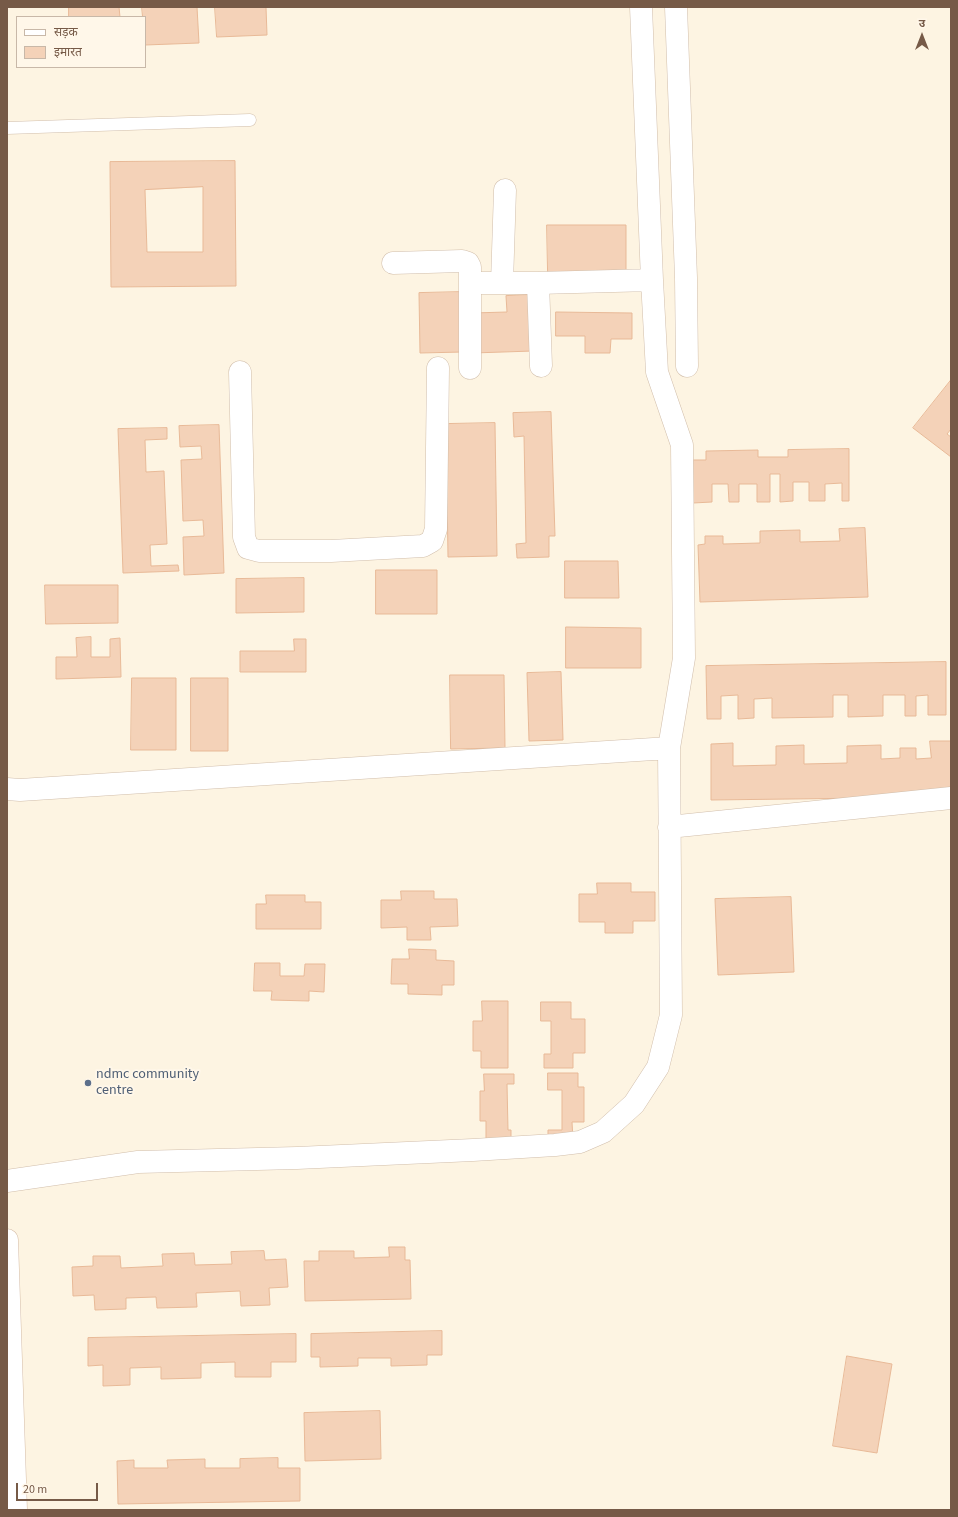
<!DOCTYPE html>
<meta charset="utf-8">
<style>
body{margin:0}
#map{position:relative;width:958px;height:1517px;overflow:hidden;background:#fdf4e2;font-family:"Source Sans 3","Noto Sans Devanagari",sans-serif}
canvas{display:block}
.frame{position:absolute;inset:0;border:8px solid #765a47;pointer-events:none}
.legend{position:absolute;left:16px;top:16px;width:130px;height:52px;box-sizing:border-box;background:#fff7e9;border:1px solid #c8b8a8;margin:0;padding:5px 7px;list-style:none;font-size:12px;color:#765a47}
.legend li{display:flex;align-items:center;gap:8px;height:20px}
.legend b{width:20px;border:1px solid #c8b8a8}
.north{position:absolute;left:902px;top:16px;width:40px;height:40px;-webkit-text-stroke:3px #fff7e9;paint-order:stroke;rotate:0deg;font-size:11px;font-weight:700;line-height:16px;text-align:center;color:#765a47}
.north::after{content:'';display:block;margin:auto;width:14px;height:18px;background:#765a47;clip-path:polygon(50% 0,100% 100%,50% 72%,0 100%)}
.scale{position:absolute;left:16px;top:1483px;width:82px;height:18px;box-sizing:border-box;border:2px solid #765a47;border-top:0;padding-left:5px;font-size:12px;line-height:14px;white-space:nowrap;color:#765a47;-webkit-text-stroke:3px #fff7e9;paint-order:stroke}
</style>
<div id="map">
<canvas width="958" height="1517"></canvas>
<div class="frame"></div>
<ul class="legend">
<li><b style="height:5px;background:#fff"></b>सड़क</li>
<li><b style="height:11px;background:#f4d2b8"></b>इमारत</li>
</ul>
<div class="north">उ</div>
<div class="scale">20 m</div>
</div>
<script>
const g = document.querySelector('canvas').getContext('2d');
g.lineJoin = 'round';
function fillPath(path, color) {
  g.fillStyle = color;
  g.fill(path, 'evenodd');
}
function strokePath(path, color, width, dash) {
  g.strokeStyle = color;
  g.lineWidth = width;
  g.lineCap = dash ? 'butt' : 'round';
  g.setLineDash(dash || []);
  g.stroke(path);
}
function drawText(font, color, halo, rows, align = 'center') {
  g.font = font + ' "Source Sans 3",sans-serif';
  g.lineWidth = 4;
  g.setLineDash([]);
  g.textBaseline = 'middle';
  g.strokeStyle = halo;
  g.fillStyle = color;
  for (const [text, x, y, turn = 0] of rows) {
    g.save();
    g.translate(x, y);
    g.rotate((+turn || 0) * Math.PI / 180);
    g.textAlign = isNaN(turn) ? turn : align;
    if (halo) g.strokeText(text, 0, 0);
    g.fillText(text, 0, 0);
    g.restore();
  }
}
const building = new Path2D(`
 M 69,7 L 119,7 L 120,17 L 69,17 Z
 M 142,7 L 197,7 L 199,43 L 145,45 L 145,17 L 143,17 Z
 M 215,7 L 266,7 L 267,35 L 217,37 Z
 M 235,161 L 236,286 L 111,287 L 110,162 ZM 203,187 L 203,252 L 147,252 L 145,190 Z
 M 547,225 L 626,225 L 626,272 L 548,273 Z
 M 462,292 L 463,352 L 420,353 L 419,293 Z
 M 530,295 L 533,351 L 473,353 L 472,313 L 507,312 L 506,296 Z
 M 556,312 L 632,313 L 632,339 L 611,339 L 610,353 L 585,353 L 585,336 L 556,336 Z
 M 951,380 L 951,429 L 947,434 L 951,437 L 951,457 L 913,428 Z
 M 551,412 L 555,536 L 549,536 L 549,557 L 517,558 L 516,544 L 526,543 L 524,436 L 514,437 L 513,413 Z
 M 495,423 L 497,556 L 448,557 L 446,424 Z
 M 219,425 L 224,573 L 184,575 L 183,537 L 204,536 L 203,520 L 183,521 L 181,460 L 202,459 L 201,446 L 180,447 L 179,426 Z
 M 167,428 L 167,439 L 145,440 L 146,472 L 164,471 L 165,497 L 167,544 L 150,545 L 151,566 L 178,565 L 179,571 L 123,573 L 118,429 Z
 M 849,449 L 849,501 L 842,501 L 842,483 L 825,484 L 825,501 L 809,501 L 809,482 L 793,482 L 793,501 L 780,502 L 780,474 L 770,474 L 770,502 L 757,502 L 757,484 L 739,484 L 739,502 L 729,502 L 728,484 L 712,484 L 712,502 L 693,503 L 693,460 L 706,460 L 706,451 L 758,450 L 758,457 L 788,457 L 788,450 Z
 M 865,528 L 868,597 L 700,602 L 698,545 L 705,544 L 705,536 L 723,536 L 723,544 L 760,543 L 760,531 L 800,530 L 800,542 L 840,541 L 839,529 Z
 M 565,561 L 618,561 L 619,598 L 565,598 Z
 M 376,570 L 437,570 L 437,614 L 376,614 Z
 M 304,578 L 304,612 L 236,613 L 236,579 Z
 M 45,585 L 118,585 L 118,623 L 46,624 Z
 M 566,627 L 641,628 L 641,668 L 566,668 Z
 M 91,637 L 91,657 L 110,657 L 110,639 L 120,638 L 121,677 L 56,679 L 56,657 L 77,657 L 76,638 Z
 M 294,639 L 306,639 L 306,672 L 240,672 L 240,651 L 294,651 Z
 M 946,662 L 946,715 L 928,715 L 928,695 L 916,696 L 916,716 L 905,716 L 905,695 L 883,695 L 883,716 L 848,717 L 848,695 L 833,695 L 833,717 L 772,718 L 772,698 L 754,699 L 754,718 L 738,719 L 738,695 L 721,696 L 721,719 L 707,719 L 706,666 Z
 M 561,672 L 563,740 L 529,741 L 527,673 Z
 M 450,675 L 504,675 L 505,748 L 451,749 Z
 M 132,678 L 176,678 L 176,750 L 131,750 Z
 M 191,678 L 228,678 L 228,751 L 191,751 Z
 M 930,741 L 951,741 L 951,797 L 711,800 L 711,744 L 733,743 L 733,766 L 776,765 L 776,746 L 804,745 L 804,764 L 847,763 L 847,746 L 881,745 L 881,759 L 900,758 L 900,748 L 916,748 L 916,759 L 931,758 Z
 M 597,883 L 631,883 L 631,892 L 655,892 L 655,921 L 633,921 L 633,933 L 605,933 L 605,922 L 579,922 L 579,894 L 597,894 Z
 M 401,891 L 434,891 L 434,899 L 457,899 L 458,926 L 430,927 L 431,940 L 407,940 L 407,927 L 381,928 L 381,900 L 401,900 Z
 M 266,895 L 305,895 L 305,902 L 321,902 L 321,929 L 256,929 L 256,904 L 266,904 Z
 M 791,897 L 794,972 L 718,975 L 715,899 Z
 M 409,949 L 436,950 L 436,960 L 454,961 L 454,985 L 442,985 L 442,995 L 408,994 L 408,984 L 391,984 L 392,959 L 409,959 Z
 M 255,963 L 280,963 L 280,976 L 304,976 L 305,964 L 325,964 L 324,992 L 309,991 L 309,1001 L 271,1000 L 272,991 L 254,991 Z
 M 482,1001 L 508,1001 L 508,1068 L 481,1068 L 481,1051 L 473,1051 L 473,1021 L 482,1021 Z
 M 541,1002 L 571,1002 L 571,1019 L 585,1019 L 585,1053 L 573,1053 L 573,1068 L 544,1068 L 544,1054 L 551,1054 L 551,1021 L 541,1021 Z
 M 548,1073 L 578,1073 L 578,1087 L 584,1087 L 584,1122 L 572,1122 L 573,1140 L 548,1140 L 548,1130 L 562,1130 L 562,1090 L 548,1090 Z
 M 484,1074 L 514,1074 L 514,1084 L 507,1084 L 508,1130 L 511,1130 L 511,1139 L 486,1139 L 486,1121 L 480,1121 L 480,1091 L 484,1091 Z
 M 389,1247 L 405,1247 L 405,1260 L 410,1260 L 411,1299 L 305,1301 L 304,1261 L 319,1261 L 319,1251 L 354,1251 L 354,1258 L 389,1257 Z
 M 264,1251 L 265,1260 L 286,1259 L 288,1287 L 269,1288 L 270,1305 L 241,1306 L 240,1291 L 196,1293 L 197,1307 L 157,1308 L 156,1297 L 126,1298 L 126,1309 L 95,1310 L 94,1295 L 73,1296 L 72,1267 L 93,1266 L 93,1256 L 120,1256 L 121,1268 L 163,1266 L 162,1254 L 194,1253 L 195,1265 L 232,1264 L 231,1252 Z
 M 442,1331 L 442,1355 L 427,1355 L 427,1365 L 391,1366 L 391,1358 L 358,1358 L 358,1366 L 320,1367 L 320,1357 L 311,1357 L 311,1334 Z
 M 296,1334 L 296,1362 L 271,1362 L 271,1377 L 235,1377 L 235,1362 L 201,1363 L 201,1378 L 161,1379 L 161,1367 L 130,1368 L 130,1385 L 103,1386 L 103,1365 L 88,1366 L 88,1338 Z
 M 847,1356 L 892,1364 L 877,1453 L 833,1446 Z
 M 380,1411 L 381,1459 L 305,1461 L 304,1413 Z
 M 278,1458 L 278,1468 L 300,1468 L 300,1501 L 118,1504 L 117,1461 L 134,1460 L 134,1468 L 168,1468 L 167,1460 L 205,1459 L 205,1468 L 240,1468 L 240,1459 Z`);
fillPath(building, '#f4d2b8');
strokePath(building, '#e8b997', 1);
const lane = new Path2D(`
 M 7,128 L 250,120`);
const street = new Path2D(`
 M 676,7 L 686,278 L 687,366
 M 393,263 L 462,261 L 468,263 L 470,267 L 470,283 L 538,283 L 652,280
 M 470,283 L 470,368
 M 502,283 L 505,190
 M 538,283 L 541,366
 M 240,372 L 244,537 L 248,548 L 259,551 L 331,551 L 423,546 L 432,541 L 436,529 L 438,368
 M 7,789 L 20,790 L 669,748
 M 669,827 L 951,798
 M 7,1181 L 138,1162 L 297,1158 L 473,1150 L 555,1145 L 580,1142 L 603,1132 L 634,1104 L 658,1067 L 671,1015 L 669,748 L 684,658 L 682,445 L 657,372 L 652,280 L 641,7`);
const secondary = new Path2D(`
 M 7,1240 L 16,1510`);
strokePath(lane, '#d1beab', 13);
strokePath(street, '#d1beab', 23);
strokePath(secondary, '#d5bda8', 23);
strokePath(lane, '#fff', 12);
strokePath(street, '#fff', 22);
strokePath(secondary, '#fff', 22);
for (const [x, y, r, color] of [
 [88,1083,4,"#5c6f8a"]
]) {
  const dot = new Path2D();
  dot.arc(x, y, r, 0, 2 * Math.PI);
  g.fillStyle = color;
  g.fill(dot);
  strokePath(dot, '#fff7e9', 1.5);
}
drawText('14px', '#4e5e75', '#fff7e9', [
 ["ndmc community",96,1075],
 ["centre",96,1091]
], 'left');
</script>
